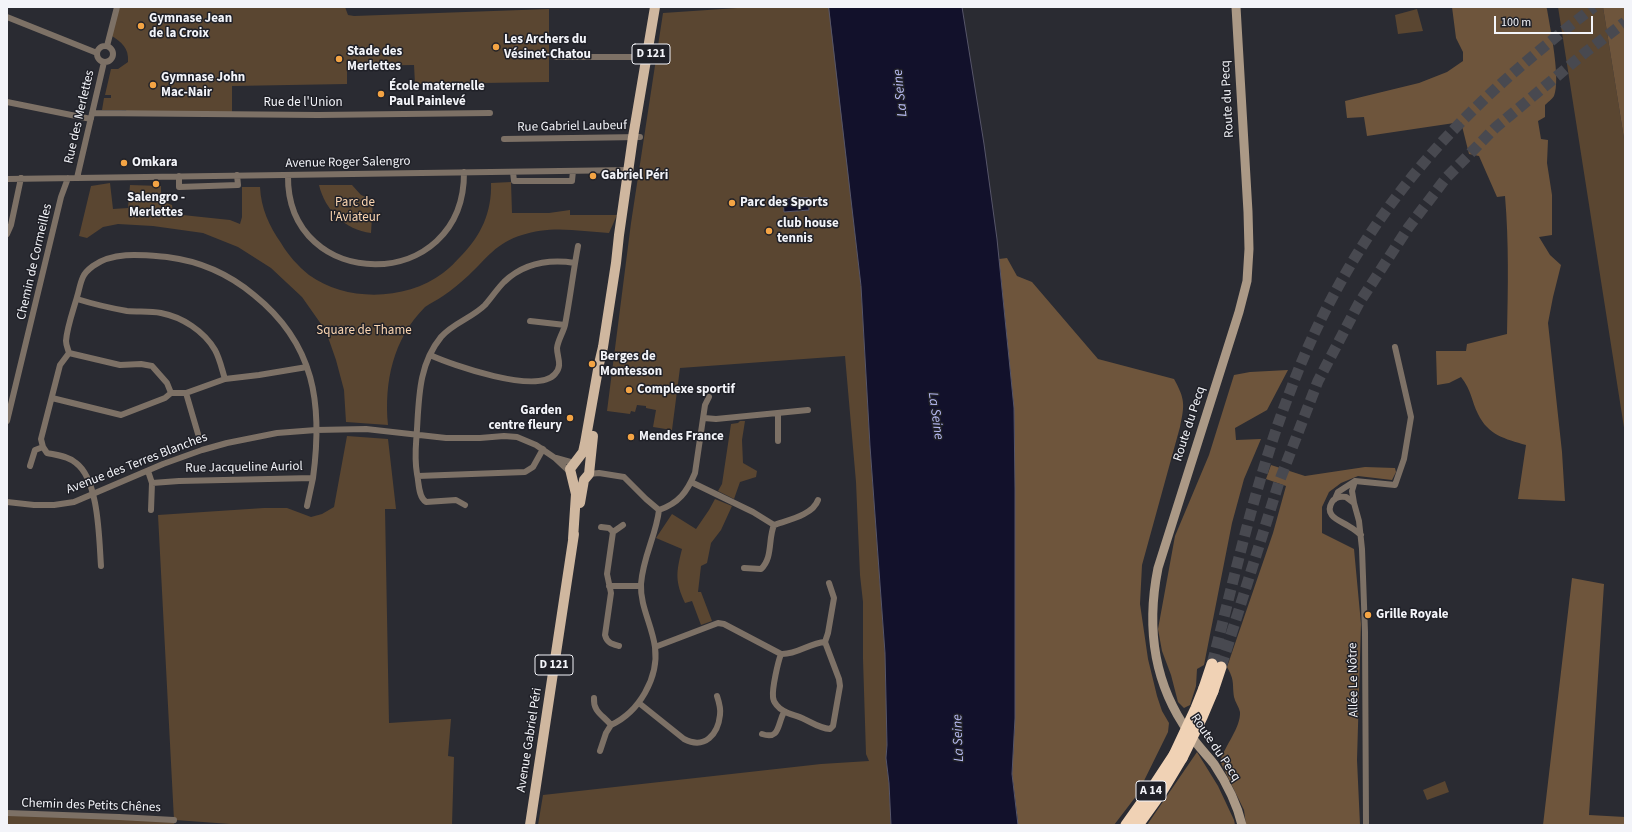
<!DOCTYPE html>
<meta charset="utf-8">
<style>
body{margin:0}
#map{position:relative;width:1632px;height:832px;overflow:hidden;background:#2a2b32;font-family:"Source Sans 3",sans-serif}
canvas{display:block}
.frame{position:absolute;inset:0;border:8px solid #f3f4f9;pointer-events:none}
.scale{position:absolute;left:1494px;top:16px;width:99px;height:18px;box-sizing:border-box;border:2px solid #f3f4f9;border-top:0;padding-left:5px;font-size:12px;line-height:14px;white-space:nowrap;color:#f3f4f9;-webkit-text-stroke:3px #202128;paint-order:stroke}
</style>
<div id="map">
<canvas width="1632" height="832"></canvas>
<div class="frame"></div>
<div class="scale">100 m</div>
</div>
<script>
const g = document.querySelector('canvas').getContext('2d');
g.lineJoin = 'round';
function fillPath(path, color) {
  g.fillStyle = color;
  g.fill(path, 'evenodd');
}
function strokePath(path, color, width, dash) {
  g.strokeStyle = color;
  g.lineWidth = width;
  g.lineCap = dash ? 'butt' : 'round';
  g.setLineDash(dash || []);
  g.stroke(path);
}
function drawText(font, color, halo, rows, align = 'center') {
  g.font = font + ' "Source Sans 3",sans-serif';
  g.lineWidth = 3;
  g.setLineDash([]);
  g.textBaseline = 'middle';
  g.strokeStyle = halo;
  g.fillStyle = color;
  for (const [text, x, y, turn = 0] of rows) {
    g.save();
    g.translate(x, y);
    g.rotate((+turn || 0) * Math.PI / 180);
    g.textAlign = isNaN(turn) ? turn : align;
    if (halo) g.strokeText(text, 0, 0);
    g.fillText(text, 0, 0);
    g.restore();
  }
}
fillPath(new Path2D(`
 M 117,7 L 345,7 L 348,15 L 354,16 L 549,9 L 549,82 L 415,84 L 414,65 L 347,66 L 347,84 L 232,86 L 232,114 L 127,113 L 126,110 L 102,110 L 104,98 L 111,98 L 111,95 L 105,95 L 111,69 L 118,69 L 128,62 C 129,48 122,42 110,35 Z
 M 752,7 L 829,7 L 861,286 L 870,446 L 885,653 L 887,745 L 886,758 L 889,783 L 891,825 L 538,825 L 543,795 L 821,764 L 869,761 L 866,754 L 863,659 L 863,602 L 860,575 L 856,482 L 845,356 L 680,368 L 672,430 L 653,427 L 656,410 L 646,408 L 646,406 L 637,405 L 635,412 L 631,411 L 630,414 L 607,411 L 631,223 L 663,13 Z
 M 1558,7 L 1603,7 L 1625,145 L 1625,434 Z
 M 1417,9 L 1423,31 L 1398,34 L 1395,15 Z
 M 511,182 L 512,213 L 549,213 L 570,210 L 570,215 L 617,215 L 609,233 C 581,231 550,225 522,235 C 496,243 487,258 469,275 C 461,282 452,290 443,296 C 438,300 430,303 425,307 C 393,339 384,382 388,425 L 346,422 L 344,390 L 336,360 L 329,340 L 321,324 L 302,297 L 271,268 L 238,247 L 203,233 L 153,226 L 118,224 L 103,227 L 87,238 L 79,236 L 91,186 L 110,183 L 113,209 L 128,208 L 130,185 L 161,186 L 161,201 L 172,205 L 173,214 L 230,220 L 240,224 L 242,217 L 242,187 L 260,187 C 261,208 269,226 281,243 C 288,255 298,266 309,275 C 346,302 406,301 443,273 C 450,268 455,262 461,256 C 481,236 492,212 491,183 Z
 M 319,185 L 352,185 L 361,195 L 373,200 L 371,233 C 345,230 325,210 319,185 Z
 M 740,421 L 745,421 L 742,440 L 743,463 L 757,471 L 756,477 L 740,482 L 734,499 L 718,491 L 722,484 L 731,424 L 738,423 Z
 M 347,436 L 388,439 L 396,509 L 385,509 L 389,723 L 451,719 L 448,756 L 454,757 L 452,825 L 244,825 L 175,820 L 174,825 L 7,825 L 7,813 L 174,820 L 158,515 L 264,508 L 287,508 L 311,517 L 322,514 L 334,507 Z
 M 715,499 L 732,506 L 721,530 L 711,543 L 707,563 L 701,566 L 698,592 L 701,592 L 712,621 L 701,625 L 692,601 L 685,603 C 675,581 676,573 682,549 L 656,538 L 672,514 L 696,529 L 709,510 Z
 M 1445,781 L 1449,792 L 1427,800 L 1423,790 Z`), '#5a4631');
fillPath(new Path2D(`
 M 1452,7 L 1546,7 L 1547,9 C 1550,28 1561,79 1554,96 C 1552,99 1547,103 1545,105 L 1545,117 L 1538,121 L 1541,139 L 1548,140 L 1547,163 L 1552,195 L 1552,235 L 1539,237 L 1550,255 L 1561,265 L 1553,297 L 1548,323 L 1562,452 L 1565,501 L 1518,499 L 1526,445 C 1505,439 1488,435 1478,414 C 1471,400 1472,391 1461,377 L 1449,383 L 1437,385 L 1436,351 L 1466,351 L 1467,344 L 1507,334 C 1508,288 1509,243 1505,196 L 1497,197 L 1479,156 L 1469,154 L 1461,122 L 1367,136 L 1364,117 L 1347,118 L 1345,101 L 1419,83 L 1447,72 L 1463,61 L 1463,52 L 1456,38 Z
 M 1603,7 L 1625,7 L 1625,145 Z
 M 1007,258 L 1017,276 L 1032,282 L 1098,359 L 1174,379 C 1185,399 1185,404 1180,427 L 1142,565 L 1140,604 L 1148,659 L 1157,696 L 1162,711 L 1169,723 L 1168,732 L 1137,795 L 1114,825 L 1018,825 L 1018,821 L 1012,774 L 1015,718 L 1015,490 L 1014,408 L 999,259 Z
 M 1288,370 L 1267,410 L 1235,428 L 1236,440 L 1261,439 L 1244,479 L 1232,523 L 1204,665 L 1197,669 L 1196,686 L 1190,705 L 1184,708 L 1178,702 L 1171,675 L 1162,651 L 1158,629 L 1175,536 L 1209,455 L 1234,375 L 1250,372 Z
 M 1271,465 L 1305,476 L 1365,467 L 1395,468 L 1396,472 L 1392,480 L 1358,476 L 1341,483 L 1329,492 L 1322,507 L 1322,533 L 1354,549 L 1361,624 L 1357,760 L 1360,825 L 1246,825 L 1244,810 L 1220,761 C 1225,746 1241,727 1240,712 C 1239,707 1235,702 1234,697 C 1232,683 1235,681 1227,667 L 1273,533 L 1286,486 L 1266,479 Z
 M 1572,578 L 1604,584 L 1589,815 L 1625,817 L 1625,825 L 1543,825 Z
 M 1197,752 L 1218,786 L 1234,820 L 1235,825 L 1147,825 Z`), '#6e553c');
const water = new Path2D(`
 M 829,7 L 962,7 L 984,144 L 997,239 L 1014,408 L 1015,490 L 1015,718 L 1012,774 L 1018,825 L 891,825 L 889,783 L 886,758 L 887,745 L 885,653 L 870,446 L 861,286 Z
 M 808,198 L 809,210 L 784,212 L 783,199 Z`);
fillPath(water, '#12112b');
strokePath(water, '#565569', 1);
strokePath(new Path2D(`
 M 1212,664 C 1236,572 1256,478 1291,389 C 1322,306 1368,227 1426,160 C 1475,103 1534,53 1594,7
 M 1221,667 L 1279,482 L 1318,381 L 1359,303 L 1408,228 L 1446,178 L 1495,128 L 1587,51 L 1625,22`), '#484950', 11, [11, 5.5]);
strokePath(new Path2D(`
 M 7,17 L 97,53
 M 107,46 L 117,7
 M97 54a8 8 0 1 1 16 0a8 8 0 1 1-16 0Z
 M 556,57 L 646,57
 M 7,102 L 91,119
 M 92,113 L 318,115 L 490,113
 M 504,139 L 640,137
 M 513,172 L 514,181 L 572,181 L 573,171
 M 288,175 C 286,294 465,295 464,172
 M 179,176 L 179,187 L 238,185 L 237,175
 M 77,178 L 104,62
 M 7,179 L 629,170
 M 7,234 L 11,225 L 21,178
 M 77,299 C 93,304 110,308 127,311 C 139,312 150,311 161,313 C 182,317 204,331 215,350 C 220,359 222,370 225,379
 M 530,321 L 565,325
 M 69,353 L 120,365 L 141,364 L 152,366 L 167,383 L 171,393
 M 430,355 C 452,365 537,395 555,374 C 563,365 557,358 557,348 C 558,340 563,333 565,325 C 570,299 573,273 578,246
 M 186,393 L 198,434
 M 52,398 L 121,415 L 165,398 L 171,393 L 186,393 L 225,379 L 259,375 L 307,367
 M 778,414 L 778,441
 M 704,418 L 716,419 L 808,410
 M 7,421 L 61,197 L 68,178
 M 556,458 L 574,463
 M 30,466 L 35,450 L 43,447
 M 148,471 L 152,483 L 151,510
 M 589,474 L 599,473 L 624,477 L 646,499 L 659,510 C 656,536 643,556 641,584 C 640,606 652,625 655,647 C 659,678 639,712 611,725
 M 418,476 L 525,472 L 533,467 L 543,449
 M 691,482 L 753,512 L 774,525
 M 1335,499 L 1338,492 L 1355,481 L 1395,485 L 1404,459 L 1411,417 L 1395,347
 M 7,502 L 34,505 L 54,505 L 74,502 L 163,464 L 202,450 L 227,443 L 277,433 L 316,430 L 366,429 L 446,438 L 480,438 L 504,436 L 517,437 L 536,445 L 555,458 L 570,472
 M 1354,503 L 1352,491 L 1355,481
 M 465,505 L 456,500 L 426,502 C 418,497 419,482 417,474 C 414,457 416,446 417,429 C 419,396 419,364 441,337 C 453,323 472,318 485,305 C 492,297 497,289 504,282 C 524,263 549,259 575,263
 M 307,506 L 313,478
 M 659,510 C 679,503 687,492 695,473 L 705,405 L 709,397
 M 601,527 L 609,528 L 613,532
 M 1361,535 C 1357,532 1354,529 1350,527 C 1342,521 1323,517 1332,502 C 1335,497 1340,496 1346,497 L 1354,503 L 1359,521 L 1362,549 L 1365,632 L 1366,825
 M 101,566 C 99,539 99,480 76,463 C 68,456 56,455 47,453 L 43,447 L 41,439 L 60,365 L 69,353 C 68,349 66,345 66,341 C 67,327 73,311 77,297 C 79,291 80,283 83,277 C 85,272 89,269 93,266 C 114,251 143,255 167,257 C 199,261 229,274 254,295 C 315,344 323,404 313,478 L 179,481 L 152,483
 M 744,568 L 761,569 C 773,558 768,539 774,525 C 788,520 813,515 818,500
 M 609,586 L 641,586
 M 619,646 C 612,644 607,643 605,635 L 611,593 L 607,574 L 613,532 L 623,525
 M 655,647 L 718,623 L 724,624 L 781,654 C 797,655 809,643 825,642
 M 781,654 C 778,662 772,688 773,697 C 773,702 779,709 784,711 C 788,714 798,716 804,719 C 813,723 819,728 830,729 L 833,726 L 840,686 L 839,679 L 825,642 L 828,633 L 834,598 L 829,583
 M 594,698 C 593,712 603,715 611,725 L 606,733 L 600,751
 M 639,703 L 684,739 C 705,750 718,734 720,715 C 721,709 719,702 717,696
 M 762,734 C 780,740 777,725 784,712
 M 7,813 L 119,817 L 174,820`), '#7d7166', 6);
strokePath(new Path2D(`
 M 1236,7 L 1248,212 L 1249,249 L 1247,281 L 1239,312 L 1158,568 C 1146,628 1153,683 1189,733 C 1196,744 1206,754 1214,764 C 1226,782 1237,804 1242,825`), '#ab9986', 9);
strokePath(new Path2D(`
 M 580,503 L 584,480 L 589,474 L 593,436
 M 573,539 L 576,494 L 570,469 L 583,452 L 585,443 L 599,364 L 603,347 L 616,263 L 619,235 L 633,137 L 655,7
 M 530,825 L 574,534`), '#cfb79f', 10);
strokePath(new Path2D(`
 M 1204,688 L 1212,664
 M 1213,691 L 1221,667
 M 1126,825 L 1153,787 L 1174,755
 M 1138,825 L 1161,793 L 1182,758`), '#f0d2b5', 11);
strokePath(new Path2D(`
 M 1174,755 L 1196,708 L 1204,688
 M 1182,758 L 1202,717 L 1213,691`), '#f0d2b5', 11);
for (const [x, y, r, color] of [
 [141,26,4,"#f4a444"],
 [496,47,4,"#f4a444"],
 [339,59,4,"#f4a444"],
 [153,85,4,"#f4a444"],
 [381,94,4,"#f4a444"],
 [124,163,4,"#f4a444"],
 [593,176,4,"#f4a444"],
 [156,184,4,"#f4a444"],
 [732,203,4,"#f4a444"],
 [769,231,4,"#f4a444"],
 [592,364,4,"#f4a444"],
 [629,390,4,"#f4a444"],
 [570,418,4,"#f4a444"],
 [631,437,4,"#f4a444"],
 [1368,615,4,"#f4a444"]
]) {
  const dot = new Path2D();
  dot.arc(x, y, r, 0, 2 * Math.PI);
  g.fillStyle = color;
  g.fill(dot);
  strokePath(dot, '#202128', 1.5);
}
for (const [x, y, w] of [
 [651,54,38],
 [554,665,38],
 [1151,791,30]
]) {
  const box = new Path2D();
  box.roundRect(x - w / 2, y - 10, w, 20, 3);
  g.fillStyle = '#202128';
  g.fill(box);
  strokePath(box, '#f3f4f9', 1);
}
drawText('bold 12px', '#f3f4f9', null, [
 ["D 121",651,54],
 ["D 121",554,665],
 ["A 14",1151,791]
]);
drawText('bold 13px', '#f3f4f9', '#202128', [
 ["Gymnase Jean",149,19],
 ["de la Croix",149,34],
 ["Les Archers du",504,40],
 ["Vésinet-Chatou",504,55],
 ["Stade des",347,52],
 ["Merlettes",347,67],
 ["Gymnase John",161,78],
 ["Mac-Nair",161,93],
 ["École maternelle",389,87],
 ["Paul Painlevé",389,102],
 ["Omkara",132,163],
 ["Gabriel Péri",601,176],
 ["Salengro -",156,198,"center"],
 ["Merlettes",156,213,"center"],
 ["Parc des Sports",740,203],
 ["club house",777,224],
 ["tennis",777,239],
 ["Berges de",600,357],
 ["Montesson",600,372],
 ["Complexe sportif",637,390],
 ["Garden",562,411,"right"],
 ["centre fleury",562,426,"right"],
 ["Mendes France",639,437],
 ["Grille Royale",1376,615]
], 'left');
drawText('13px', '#f3f4f9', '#202128', [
 ["Route du Pecq",1228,99,-93],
 ["Rue de l'Union",303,103],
 ["Rue des Merlettes",80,117,-77],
 ["Rue Gabriel Laubeuf",572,127,-1],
 ["Avenue Roger Salengro",348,163,-1],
 ["Chemin de Cormeilles",35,262,-77],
 ["Route du Pecq",1190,424,-72],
 ["Avenue des Terres Blanches",137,464,-21],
 ["Rue Jacqueline Auriol",244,468,-1],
 ["Allée Le Nôtre",1354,680,-91],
 ["Avenue Gabriel Péri",530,740,-81],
 ["Route du Pecq",1215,748,56],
 ["Chemin des Petits Chênes",91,806,2]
]);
drawText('13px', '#fcd6b1', '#202128', [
 ["Parc de",355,203],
 ["l'Aviateur",355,218],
 ["Square de Thame",364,331]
]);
drawText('italic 14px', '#b9bcf5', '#202128', [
 ["La Seine",901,93,-96],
 ["La Seine",935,416,82],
 ["La Seine",959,738,-92]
]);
</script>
